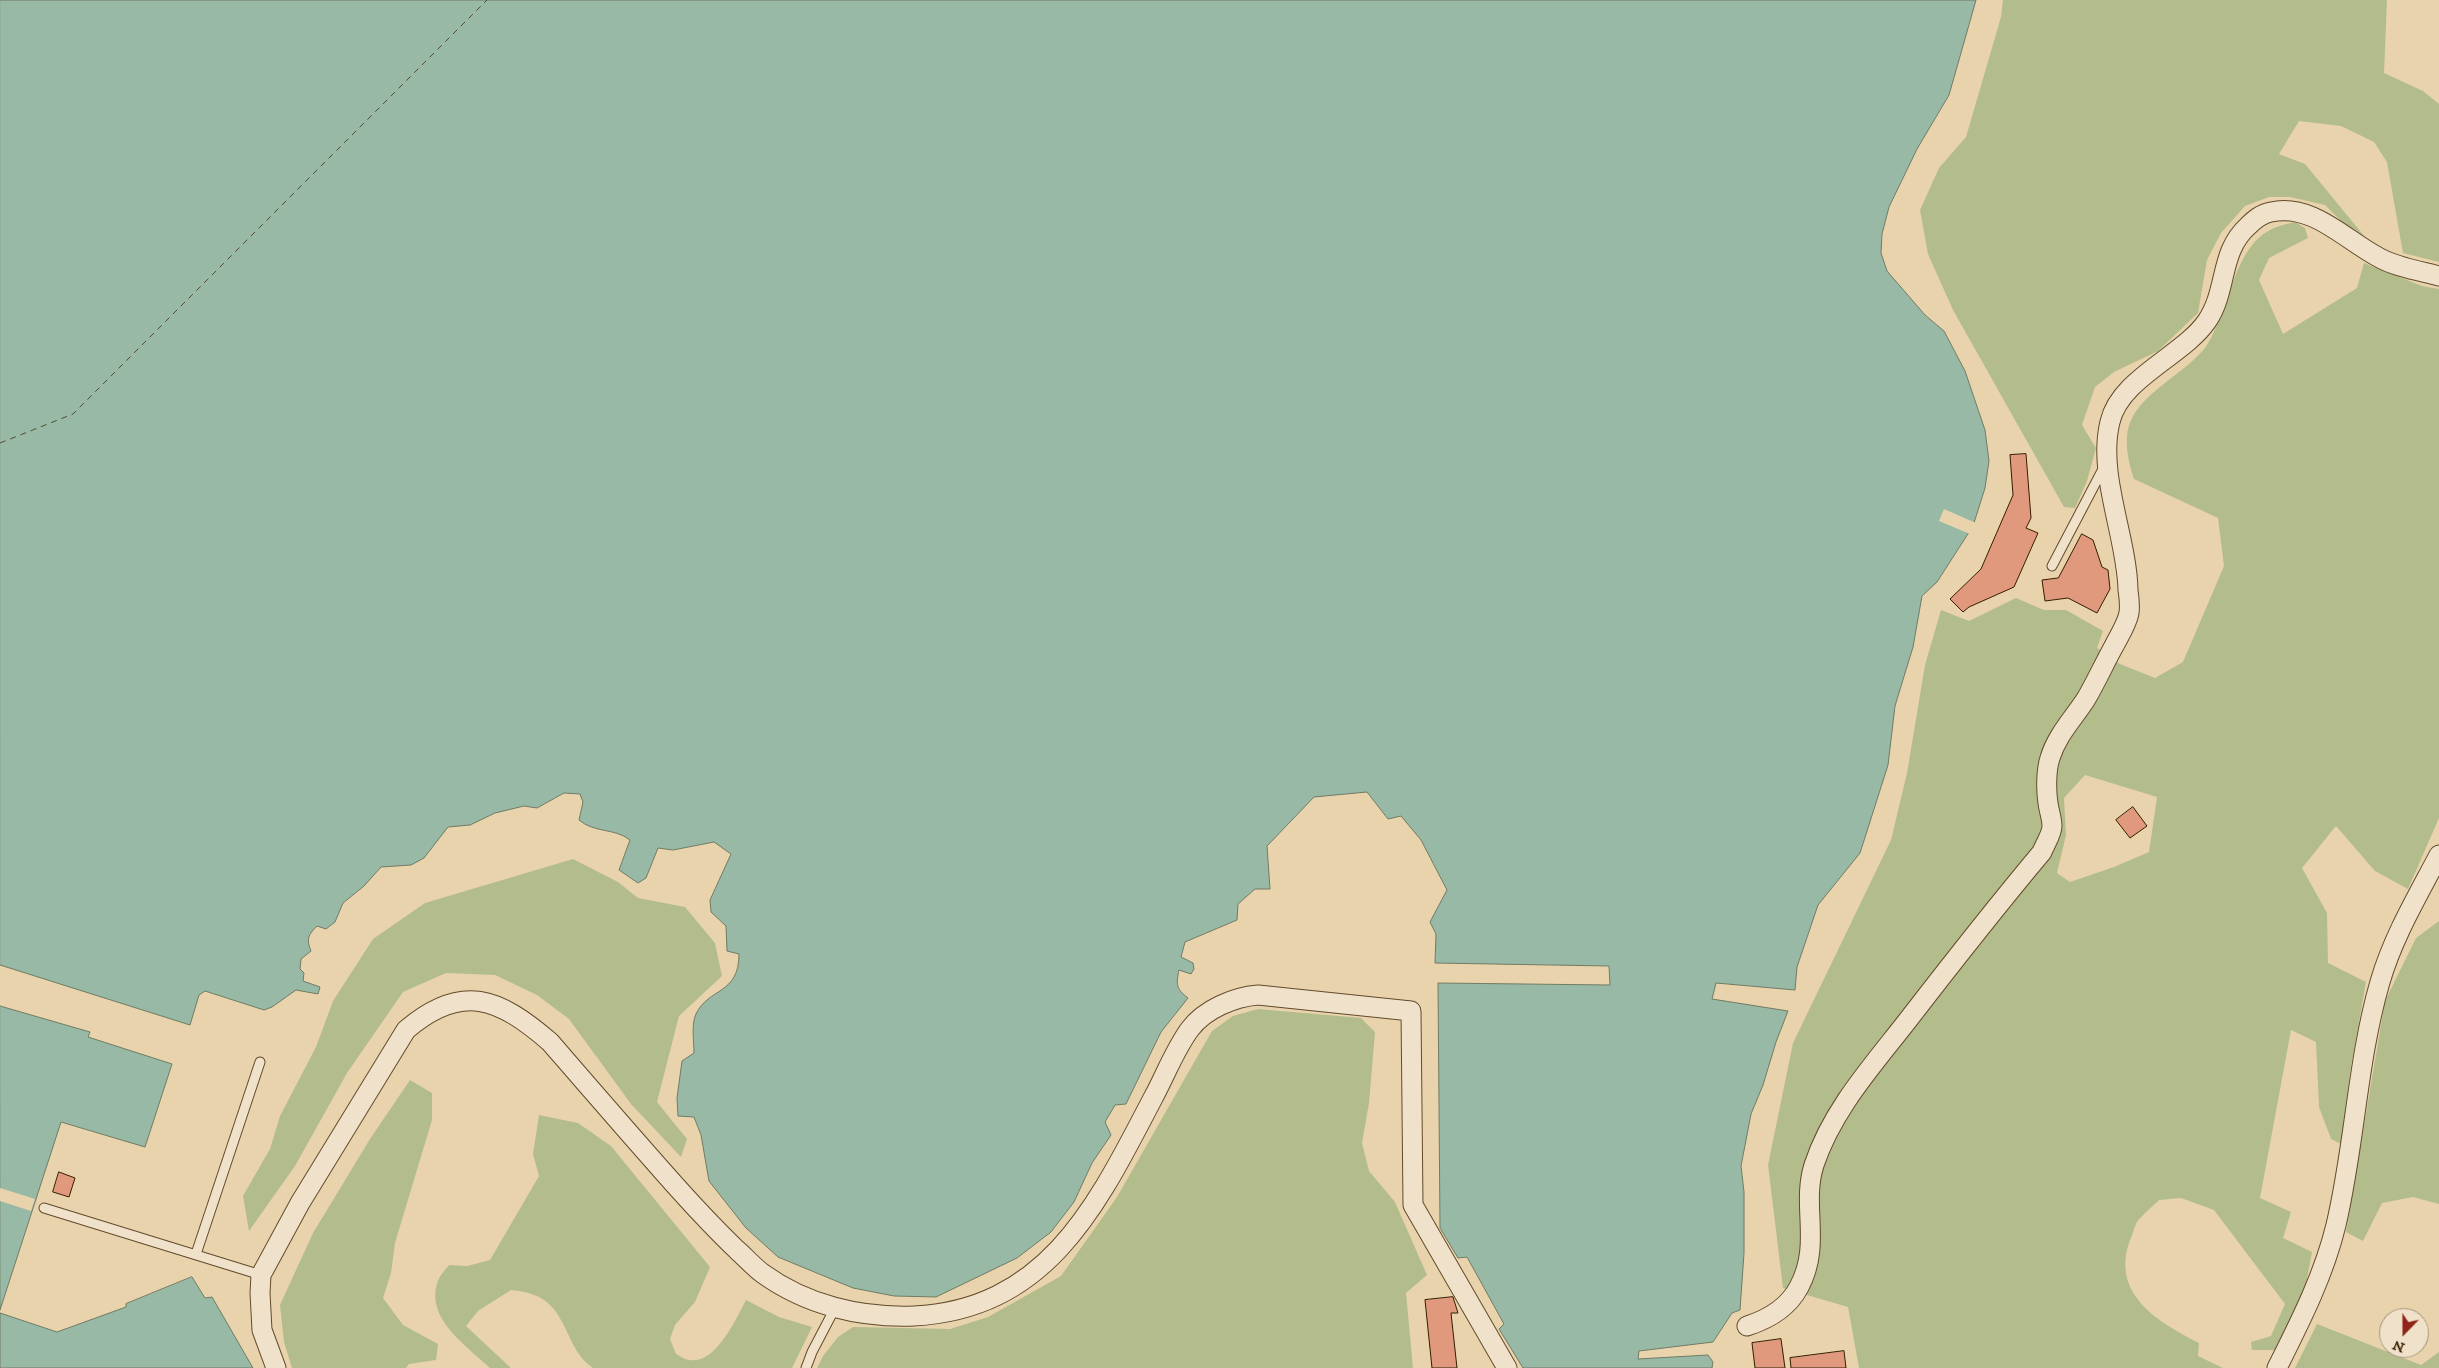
<!DOCTYPE html>
<style>
body{margin:0}
#map{position:relative;width:2439px;height:1368px;overflow:hidden;background:#e8d3ad;font-family:"IM FELL DW Pica",serif}
canvas{display:block}
.north{position:absolute;left:2379px;top:1308px;width:50px;height:50px;box-sizing:border-box;background:#f0e2ca;border:1px solid #a59379;border-radius:50%;rotate:202deg;font-size:14px;font-weight:700;line-height:20px;text-align:center;color:#351d00}
.north::after{content:'';display:block;margin:auto;width:18px;height:22px;background:#8f2418;clip-path:polygon(50% 0,100% 100%,50% 72%,0 100%)}
</style>
<div id="map">
<canvas width="2439" height="1368"></canvas>
<div class="north">N</div>
</div>
<script>
const g = document.querySelector('canvas').getContext('2d');
g.lineJoin = 'round';
function fillPath(path, color) {
  g.fillStyle = color;
  g.fill(path, 'evenodd');
}
function strokePath(path, color, width, dash) {
  g.strokeStyle = color;
  g.lineWidth = width;
  g.lineCap = dash ? 'butt' : 'round';
  g.setLineDash(dash || []);
  g.stroke(path);
}
fillPath(new Path2D(`
 M 2003,0 L 2387,0 L 2384,73 L 2423,91 L 2439,104 L 2439,262 L 2403,253 L 2387,162 L 2374,142 L 2341,126 L 2299,121 L 2279,154 L 2305,164 L 2365,237 L 2354,234 L 2325,205 L 2290,197 L 2269,197 L 2245,206 L 2221,233 L 2207,260 L 2198,313 L 2158,351 L 2114,372 L 2095,387 L 2082,425 L 2096,448 L 2087,481 L 2075,508 L 2064,507 L 1953,310 L 1928,254 L 1920,210 L 1939,168 L 1966,137 L 2001,17 Z
 M 2295,222 L 2305,228 L 2308,238 L 2269,258 L 2259,280 L 2283,334 L 2357,288 L 2364,263 L 2422,286 L 2439,289 L 2439,818 L 2408,889 L 2375,871 L 2336,826 L 2302,868 L 2327,913 L 2328,963 L 2366,982 L 2350,1073 L 2341,1144 L 2331,1139 L 2319,1107 L 2316,1042 L 2291,1030 L 2260,1198 L 2291,1212 L 2283,1238 L 2312,1252 L 2306,1284 L 2277,1350 L 2252,1350 L 2251,1342 L 2271,1336 L 2285,1304 L 2214,1210 L 2181,1198 L 2159,1200 C 2152,1207 2143,1214 2137,1222 C 2134,1227 2133,1235 2130,1240 C 2110,1294 2158,1322 2199,1343 L 2198,1356 L 2223,1368 L 1859,1368 L 1848,1307 L 1783,1288 L 1768,1165 L 1793,1043 L 1891,840 L 1907,773 L 1925,665 L 1941,610 L 1969,621 L 2016,598 L 2044,610 L 2066,610 L 2103,631 L 2097,648 L 2120,664 L 2155,678 L 2183,662 L 2224,566 L 2218,518 L 2134,479 C 2128,461 2123,438 2131,420 C 2144,391 2190,370 2207,345 C 2229,312 2233,249 2270,230 C 2277,226 2287,224 2295,222 ZM 2085,775 L 2157,797 L 2149,852 L 2114,867 L 2070,882 L 2057,873 L 2066,835 L 2064,798 Z
 M 573,859 L 618,882 L 638,898 L 685,907 L 715,943 L 722,976 L 679,1016 L 657,1102 L 687,1139 L 681,1157 L 631,1104 L 569,1019 L 537,995 L 495,975 L 446,973 L 403,992 L 347,1073 L 295,1166 L 249,1231 L 243,1196 L 270,1149 L 280,1116 L 316,1047 L 333,1001 L 373,939 L 425,903 Z
 M 2439,921 L 2439,1204 L 2413,1197 L 2382,1203 L 2363,1241 L 2346,1232 L 2385,1001 L 2416,938 Z
 M 1258,1009 L 1361,1018 L 1375,1032 L 1369,1103 L 1362,1143 L 1369,1171 L 1395,1202 L 1427,1275 L 1406,1293 L 1413,1368 L 817,1368 L 823,1356 L 838,1337 L 853,1327 L 950,1329 L 988,1317 L 1061,1276 L 1117,1197 L 1212,1031 L 1233,1016 Z
 M 410,1080 L 432,1093 L 432,1120 L 395,1243 L 391,1273 L 383,1298 L 403,1325 L 438,1344 L 436,1360 L 409,1364 L 406,1368 L 292,1368 L 284,1342 L 280,1305 L 313,1233 L 370,1139 Z
 M 539,1115 L 578,1123 L 611,1146 L 710,1267 L 695,1302 L 675,1325 L 670,1339 L 676,1354 C 680,1356 685,1360 690,1360 C 716,1364 736,1319 746,1300 L 779,1317 L 812,1327 L 792,1368 L 593,1368 C 565,1350 568,1307 534,1295 C 527,1292 519,1291 511,1290 L 478,1311 L 466,1326 L 511,1368 L 490,1368 C 467,1346 424,1318 438,1281 C 440,1275 445,1270 449,1265 L 467,1266 L 490,1260 L 539,1176 L 533,1154 Z
 M 2317,1324 L 2421,1365 L 2439,1352 L 2439,1368 L 2295,1368 Z`), '#b3bd8c');
const water = new Path2D(`
 M 0,0 L 1976,0 L 1949,95 L 1917,149 L 1889,207 L 1882,234 L 1881,253 L 1887,271 L 1925,315 L 1944,331 L 1965,371 L 1985,430 L 1989,461 L 1985,488 L 1973,526 L 1937,582 L 1922,596 L 1913,647 L 1895,706 L 1888,765 L 1868,828 L 1860,853 L 1818,905 L 1797,967 L 1795,990 L 1716,983 L 1712,999 L 1788,1011 L 1776,1042 L 1763,1085 L 1751,1114 L 1741,1166 L 1744,1192 L 1744,1253 L 1740,1310 L 1732,1313 L 1713,1342 L 1639,1351 L 1638,1359 L 1708,1355 L 1713,1362 L 1712,1368 L 1523,1368 L 1499,1329 L 1504,1324 L 1467,1257 L 1458,1258 L 1440,1228 L 1438,983 L 1610,985 L 1609,966 L 1435,963 L 1436,934 L 1430,922 L 1447,890 L 1421,840 L 1401,816 L 1388,819 L 1367,792 L 1314,797 L 1267,846 L 1270,889 L 1255,889 L 1238,904 L 1237,920 L 1185,942 L 1181,957 L 1193,963 L 1194,969 L 1191,974 L 1179,970 C 1176,984 1176,989 1188,998 L 1161,1032 L 1126,1104 L 1115,1105 L 1105,1122 L 1111,1135 L 1092,1163 L 1074,1202 L 1051,1232 L 1017,1258 L 936,1297 L 894,1296 L 853,1288 L 778,1257 L 746,1228 L 709,1181 L 701,1135 L 694,1117 L 678,1116 L 677,1098 L 682,1061 L 694,1053 C 694,1042 691,1024 696,1014 C 709,987 739,995 739,954 L 727,951 L 726,926 L 711,912 L 710,900 L 731,854 L 714,842 L 673,850 L 658,848 L 646,878 L 638,883 L 619,870 L 630,840 C 615,828 594,833 579,820 L 583,802 L 580,794 L 564,793 L 537,808 L 524,806 L 495,813 L 470,825 L 448,827 L 424,858 L 411,865 L 381,867 L 364,886 L 343,903 L 335,922 L 326,929 L 317,926 C 308,935 306,939 311,951 L 301,959 L 300,969 L 304,973 L 303,981 L 320,987 L 318,994 L 296,990 L 272,1007 L 264,1010 L 205,991 L 199,995 L 190,1025 L 0,965 Z
 M 0,1006 L 90,1032 L 88,1037 L 172,1064 L 145,1147 L 61,1122 L 0,1310 Z
 M 192,1277 L 205,1298 L 212,1297 L 253,1368 L 0,1368 L 0,1313 L 57,1332 L 126,1307 L 126,1304 Z`);
fillPath(water, '#98b9a5');
strokePath(water, '#707b63', 1);
fillPath(new Path2D(`
 M 1944,509 L 1976,523 L 1970,534 L 1939,521 Z
 M 0,1188 L 35,1199 L 31,1211 L 0,1201 Z`), '#e8d3ad');
strokePath(new Path2D(`
 M 0,443 L 73,414 L 487,0`), '#534c32', 1, [6, 5]);
const building = new Path2D(`
 M 2026,454 L 2031,518 L 2026,528 L 2038,533 L 2014,587 L 1969,607 L 1963,612 L 1950,599 L 1981,569 L 2013,495 L 2010,455 Z
 M 2082,534 L 2093,540 L 2102,567 L 2108,570 L 2110,589 L 2097,613 L 2068,598 L 2045,601 L 2042,580 L 2058,578 Z
 M 2133,807 L 2147,826 L 2130,838 L 2116,820 Z
 M 59,1172 L 75,1178 L 69,1197 L 53,1192 Z
 M 1453,1297 L 1458,1313 L 1451,1313 L 1457,1368 L 1432,1368 L 1425,1300 Z
 M 1781,1339 L 1785,1368 L 1755,1368 L 1752,1343 Z
 M 1844,1351 L 1846,1368 L 1791,1368 L 1790,1358 Z`);
fillPath(building, '#e0997c');
strokePath(building, '#351d00', 1);
const service = new Path2D(`
 M 2052,566 L 2105,465
 M 44,1208 L 261,1275
 M 196,1254 L 260,1062
 M 806,1368 L 812,1352 L 835,1308`);
const minor = new Path2D(`
 M 1747,1326 C 1769,1319 1788,1308 1799,1287 C 1822,1244 1801,1206 1814,1165 C 1832,1110 1873,1065 1908,1020 C 1952,963 1996,907 2042,852 C 2045,844 2052,834 2052,826 C 2052,819 2049,811 2048,803 C 2046,791 2046,770 2050,758 C 2057,735 2073,719 2086,699 C 2096,682 2104,664 2114,646 C 2119,636 2127,624 2129,613 C 2130,606 2129,597 2128,590 C 2127,537 2097,474 2110,422 C 2120,378 2183,356 2207,321 C 2228,290 2219,252 2248,226 C 2255,219 2261,214 2271,212 C 2312,203 2344,239 2378,257 C 2395,267 2420,271 2439,276
 M 276,1368 L 262,1330 L 260,1293 L 261,1275 L 300,1203 L 406,1030 C 462,982 499,998 550,1042 C 589,1087 627,1131 666,1175 C 689,1201 712,1226 737,1250 C 745,1257 753,1266 762,1273 C 806,1305 860,1318 914,1316 C 1049,1309 1098,1203 1153,1098 C 1165,1076 1175,1049 1190,1029 C 1205,1009 1234,997 1258,995 L 1411,1011 L 1413,1205 L 1507,1368
 M 2277,1368 C 2300,1322 2324,1275 2336,1225 C 2355,1145 2357,1061 2380,982 C 2393,937 2417,897 2439,855`);
strokePath(service, '#624a2b', 11);
strokePath(minor, '#624a2b', 21);
strokePath(service, '#f0e2ca', 9);
strokePath(minor, '#f0e2ca', 19);
</script>
